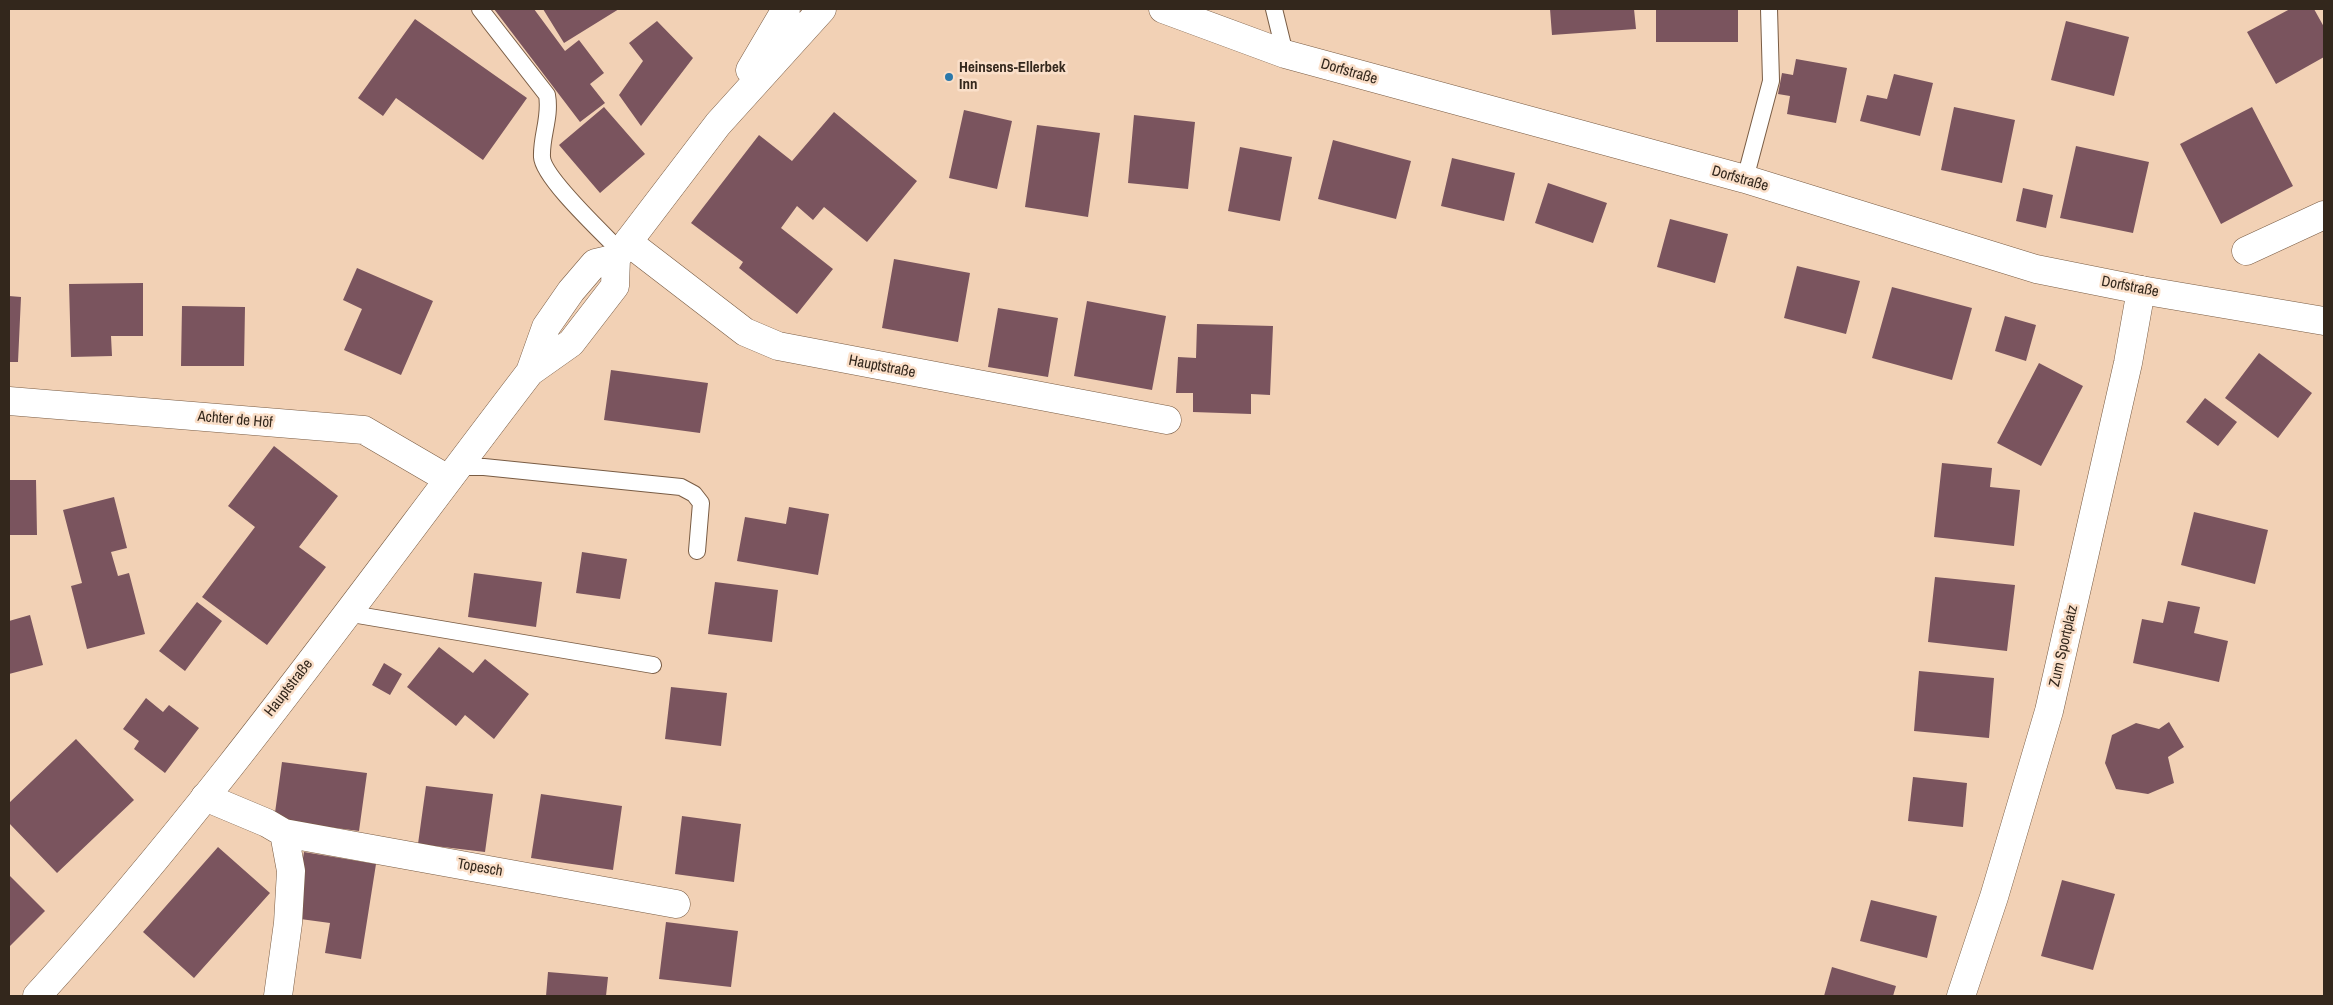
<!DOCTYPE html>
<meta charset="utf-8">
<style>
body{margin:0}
#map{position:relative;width:2333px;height:1005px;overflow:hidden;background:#f2d1b5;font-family:"Archivo Narrow",sans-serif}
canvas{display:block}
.frame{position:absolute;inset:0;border:10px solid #33271c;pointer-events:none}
</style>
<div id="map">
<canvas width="2333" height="1005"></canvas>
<div class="frame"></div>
</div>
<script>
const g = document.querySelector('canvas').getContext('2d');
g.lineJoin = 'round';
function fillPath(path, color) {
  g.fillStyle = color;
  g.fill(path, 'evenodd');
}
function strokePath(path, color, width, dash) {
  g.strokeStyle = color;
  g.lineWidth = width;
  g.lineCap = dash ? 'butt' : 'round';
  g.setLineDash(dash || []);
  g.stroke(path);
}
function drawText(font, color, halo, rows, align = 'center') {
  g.font = font + ' "Archivo Narrow",sans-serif';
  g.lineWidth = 5;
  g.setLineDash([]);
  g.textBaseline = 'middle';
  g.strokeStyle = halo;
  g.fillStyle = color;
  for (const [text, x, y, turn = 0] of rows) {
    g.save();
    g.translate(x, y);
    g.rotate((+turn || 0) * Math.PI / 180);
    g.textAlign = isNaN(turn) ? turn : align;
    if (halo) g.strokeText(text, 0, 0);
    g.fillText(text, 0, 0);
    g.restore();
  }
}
fillPath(new Path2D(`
 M 494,9 L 534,9 L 565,51 L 579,40 L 604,73 L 590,84 L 605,103 L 580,122 Z
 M 543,9 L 619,9 L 564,43 Z
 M 1550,9 L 1634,9 L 1636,29 L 1552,35 Z
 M 1656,9 L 1738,9 L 1738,42 L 1656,42 Z
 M 2290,9 L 2314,9 L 2324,27 L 2324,57 L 2276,84 L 2247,32 Z
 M 415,19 L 527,98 L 483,160 L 396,98 L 383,116 L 358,98 Z
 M 657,21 L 693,58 L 641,126 L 619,95 L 643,61 L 629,43 Z
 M 2066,21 L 2129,37 L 2114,96 L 2051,80 Z
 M 1796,59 L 1847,68 L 1836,123 L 1787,114 L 1790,96 L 1778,94 L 1782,73 L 1793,75 Z
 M 1894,74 L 1933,83 L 1920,136 L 1860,121 L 1867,95 L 1887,99 Z
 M 604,107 L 645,154 L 600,193 L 559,145 Z
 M 1954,107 L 2015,120 L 2002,183 L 1941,170 Z
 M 2252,107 L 2293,186 L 2221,224 L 2180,144 Z
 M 964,110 L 1012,121 L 997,189 L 949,178 Z
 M 834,112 L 917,181 L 867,242 L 824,207 L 813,220 L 797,206 L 781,228 L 833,269 L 797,314 L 739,268 L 743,262 L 691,223 L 759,135 L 792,161 Z
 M 1134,115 L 1195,122 L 1188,189 L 1128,183 Z
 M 1037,125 L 1100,133 L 1088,217 L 1025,207 Z
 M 1333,140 L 1411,161 L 1396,219 L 1318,199 Z
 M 2076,146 L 2149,162 L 2133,233 L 2060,218 Z
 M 1240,147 L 1292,157 L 1280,221 L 1228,211 Z
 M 1452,158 L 1515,173 L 1504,221 L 1441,206 Z
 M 1548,183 L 1607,203 L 1593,243 L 1535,223 Z
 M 2023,188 L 2053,195 L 2046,228 L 2016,221 Z
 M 1670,219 L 1728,234 L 1715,283 L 1657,267 Z
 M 894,259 L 970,273 L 958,342 L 882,328 Z
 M 1797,266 L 1860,281 L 1846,334 L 1784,318 Z
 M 357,268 L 433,301 L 401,375 L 344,350 L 362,309 L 343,300 Z
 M 143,283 L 143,336 L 111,336 L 112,356 L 71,357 L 69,284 Z
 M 1892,287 L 1972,308 L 1952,380 L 1872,358 Z
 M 9,296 L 21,297 L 18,362 L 9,362 Z
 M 1087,301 L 1166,316 L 1152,390 L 1074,376 Z
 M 182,306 L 245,307 L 244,366 L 181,366 Z
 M 998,308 L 1058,318 L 1048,377 L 988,367 Z
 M 2005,316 L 2036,325 L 2026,361 L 1995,351 Z
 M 1197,324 L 1273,326 L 1270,395 L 1251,394 L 1251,414 L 1193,412 L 1193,393 L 1176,393 L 1178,357 L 1196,358 Z
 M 2259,353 L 2312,393 L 2278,438 L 2225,398 Z
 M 2039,363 L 2083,386 L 2041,466 L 1997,443 Z
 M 611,370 L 708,383 L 700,433 L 604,420 Z
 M 2205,398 L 2237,422 L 2218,446 L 2186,422 Z
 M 274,446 L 338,496 L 299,547 L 326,567 L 267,645 L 202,597 L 255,527 L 228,506 Z
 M 1942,463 L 1992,468 L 1990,487 L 2020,490 L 2014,546 L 1934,537 Z
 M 9,480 L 36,480 L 37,535 L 9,535 Z
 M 114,497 L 127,548 L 111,552 L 118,576 L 129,573 L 145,634 L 87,649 L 71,586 L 82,583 L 63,510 Z
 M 789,507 L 829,514 L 818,575 L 737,561 L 745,517 L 786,524 Z
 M 2194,512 L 2268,530 L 2255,584 L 2181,565 Z
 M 582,552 L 627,559 L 620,599 L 576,593 Z
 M 474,573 L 542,582 L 536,627 L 468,617 Z
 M 1935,577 L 2015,585 L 2007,651 L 1928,642 Z
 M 715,582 L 778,590 L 772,642 L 708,634 Z
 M 2168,601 L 2200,607 L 2194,633 L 2228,641 L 2219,682 L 2133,663 L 2142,619 L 2163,623 Z
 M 197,602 L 222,621 L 185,671 L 159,651 Z
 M 30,615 L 43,665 L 9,674 L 9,621 Z
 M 439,647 L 473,673 L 485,659 L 529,694 L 494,739 L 465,715 L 456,726 L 407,687 Z
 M 384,663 L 402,674 L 390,695 L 372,685 Z
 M 1919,671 L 1994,678 L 1989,738 L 1914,731 Z
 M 671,687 L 727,693 L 721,746 L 665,739 Z
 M 146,698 L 163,712 L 169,705 L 199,728 L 165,773 L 134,749 L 139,741 L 123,729 Z
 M 2169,722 L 2184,747 L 2168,757 L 2174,783 L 2148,794 L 2116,789 L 2105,763 L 2112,735 L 2136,723 L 2159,729 Z
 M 76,739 L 134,800 L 57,873 L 9,823 L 9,803 Z
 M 282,762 L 367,773 L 359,831 L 274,820 Z
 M 1913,777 L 1967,783 L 1963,827 L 1908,821 Z
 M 426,786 L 493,794 L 485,852 L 418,844 Z
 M 541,794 L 622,806 L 613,870 L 531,858 Z
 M 682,816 L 741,824 L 734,882 L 675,874 Z
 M 218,847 L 270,893 L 194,978 L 143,932 Z
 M 304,852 L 376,864 L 361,959 L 325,953 L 330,923 L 293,918 Z
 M 9,875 L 45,911 L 9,947 Z
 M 2062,880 L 2115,894 L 2093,970 L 2041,956 Z
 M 1871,900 L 1937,916 L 1927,958 L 1860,941 Z
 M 666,922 L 738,931 L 731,987 L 659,979 Z
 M 1832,967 L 1896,986 L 1893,996 L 1824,996 Z
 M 548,972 L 608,977 L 606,996 L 546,996 Z`), '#7a545e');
const service = new Path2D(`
 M 480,9 L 547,95 C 551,117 541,136 542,157 C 543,178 605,235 621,252
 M 1274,9 L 1285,54
 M 1745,179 L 1771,81 L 1769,9
 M 457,467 L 484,467 L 681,487 L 694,494 L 701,503 L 697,551
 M 346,613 L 653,665`);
const minor = new Path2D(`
 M 628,242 L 745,332 L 778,346 L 1167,420
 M 2246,251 L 2324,215
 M 9,401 L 364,430 L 448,479
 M 205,797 L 267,823 L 284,833 L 291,871 L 288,923 L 278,996
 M 284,833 L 676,904
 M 1961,996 L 1994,897 L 2049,711 L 2128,363 L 2141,290`);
const tertiary = new Path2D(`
 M 1163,9 L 1285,54 L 1745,179 L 2036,269 L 2141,290 L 2324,321`);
const secondary = new Path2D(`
 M 750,70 L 786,9
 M 530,372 L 546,327 L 571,291 L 595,263 L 616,258
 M 37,996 C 215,800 369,582 530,372 L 571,343 L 615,286 L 616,258 L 628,242 L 718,124 L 822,9`);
strokePath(service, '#795c44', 18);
strokePath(minor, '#795c44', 29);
strokePath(tertiary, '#795c44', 29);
strokePath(secondary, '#795c44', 29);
strokePath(service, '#fff', 16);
strokePath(minor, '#fff', 28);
strokePath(tertiary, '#fff', 28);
strokePath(secondary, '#fff', 28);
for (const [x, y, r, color] of [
 [949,77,5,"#2b78aa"]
]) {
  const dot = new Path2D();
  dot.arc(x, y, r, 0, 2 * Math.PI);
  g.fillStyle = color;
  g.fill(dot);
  strokePath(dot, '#fadfc9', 2);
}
drawText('bold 15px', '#33271c', '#fadfc9', [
 ["Heinsens-Ellerbek",959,68],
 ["Inn",959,85]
], 'left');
drawText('15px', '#33271c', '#fadfc9', [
 ["Dorfstraße",1349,72,16],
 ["Dorfstraße",1740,179,16],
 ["Dorfstraße",2130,287,11],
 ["Hauptstraße",882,367,11],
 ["Achter de Höf",235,420,5],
 ["Zum Sportplatz",2064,646,-77],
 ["Hauptstraße",289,688,-52],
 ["Topesch",480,868,10]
]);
</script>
